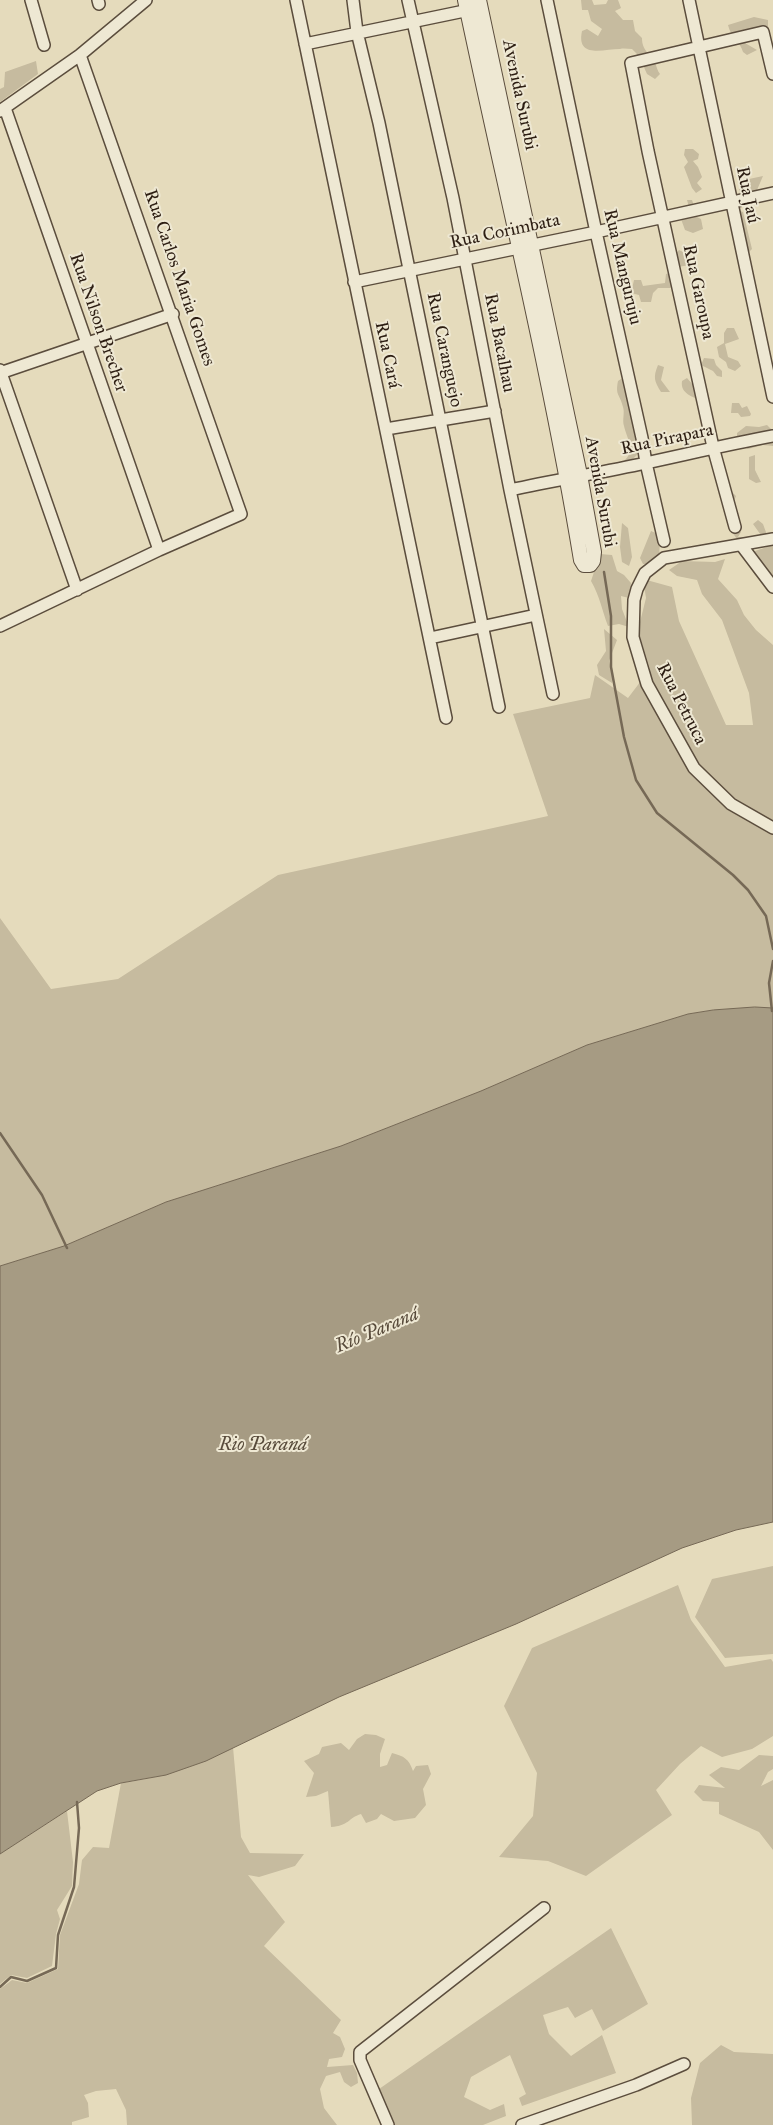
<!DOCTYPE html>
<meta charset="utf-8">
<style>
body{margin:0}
canvas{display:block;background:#e5dbbc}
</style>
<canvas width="773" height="2125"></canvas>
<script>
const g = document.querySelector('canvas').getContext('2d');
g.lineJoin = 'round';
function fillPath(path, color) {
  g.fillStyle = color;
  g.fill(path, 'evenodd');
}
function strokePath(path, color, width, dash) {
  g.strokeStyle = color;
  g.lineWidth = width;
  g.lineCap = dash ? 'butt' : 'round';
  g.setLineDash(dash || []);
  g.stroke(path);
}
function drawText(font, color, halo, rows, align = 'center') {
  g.font = font + ' "IM FELL Great Primer",serif';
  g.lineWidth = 4;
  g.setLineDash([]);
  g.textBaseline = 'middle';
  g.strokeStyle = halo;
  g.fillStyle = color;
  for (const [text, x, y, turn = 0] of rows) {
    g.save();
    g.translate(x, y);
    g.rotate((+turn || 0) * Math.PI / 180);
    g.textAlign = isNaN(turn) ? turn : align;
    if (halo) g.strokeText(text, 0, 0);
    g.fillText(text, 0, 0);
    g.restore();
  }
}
fillPath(new Path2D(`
 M 581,0 L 592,0 L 594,5 L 606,4 L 608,0 L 618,0 L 621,8 L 615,11 L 623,20 L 633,20 L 635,31 L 642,38 C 642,51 650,53 655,63 C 657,67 657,70 660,74 L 655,79 L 647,74 L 643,65 L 633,62 L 637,54 L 632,49 C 628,49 624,48 620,49 C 604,49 576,59 582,31 L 587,29 L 598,36 L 602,29 L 591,21 L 588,10 L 582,10 Z
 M 754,17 L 768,20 L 768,32 L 760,40 L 747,39 L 745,43 L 757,50 L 747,55 L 743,52 C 740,41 731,38 728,25 Z
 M 36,61 L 38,74 L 0,102 L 0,89 L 4,87 L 5,72 Z
 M 685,149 L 693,149 L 699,154 L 698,159 L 693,161 L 698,167 L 702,177 L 697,183 L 702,189 L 696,193 L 692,188 L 684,167 L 688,162 L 684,155 Z
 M 763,176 L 757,190 L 740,194 L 739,189 L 750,186 L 749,179 Z
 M 687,200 L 692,200 L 695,209 L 689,213 L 701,219 L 703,229 L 693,233 L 685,230 L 681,219 L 681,216 L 689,207 Z
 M 738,210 L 743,212 L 752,249 L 748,253 Z
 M 679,250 L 685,253 L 691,265 L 677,267 L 673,257 Z
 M 672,272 L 675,284 L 670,288 L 658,288 L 653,293 L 651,302 L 641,302 L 639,295 L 631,293 L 634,280 L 641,280 L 643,286 L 665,283 L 666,274 Z
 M 727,328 L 734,328 L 739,339 L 725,344 L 728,357 L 738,361 L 741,366 L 735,371 L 728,368 L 726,362 L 719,357 L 717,347 L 724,343 L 724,333 Z
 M 704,358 L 714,359 L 716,365 L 722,371 L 722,377 L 717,376 L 713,371 L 701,365 Z
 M 658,365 L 664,367 L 661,380 L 670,392 L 661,392 C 654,381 653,377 658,365 Z
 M 687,378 L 700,393 L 708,395 L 709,398 L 702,402 C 693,396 680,394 682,381 Z
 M 621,379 L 625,380 L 631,410 L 629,413 L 635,423 L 638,453 C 632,465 607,467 595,470 L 601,466 L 623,462 C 637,450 627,440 624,426 C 622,420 625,413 623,407 C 620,394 615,396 618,381 Z
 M 732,403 L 739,403 L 742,408 L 747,406 L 751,414 L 750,416 L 741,417 L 738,413 L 731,413 Z
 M 767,425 L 773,431 L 773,446 L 763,445 L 748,449 L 737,442 L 737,433 L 746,426 L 759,427 Z
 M 755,455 L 755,470 L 761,482 L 756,483 L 749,479 L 749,457 Z
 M 727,487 L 736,496 L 732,506 L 741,532 L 738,537 L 763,538 L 753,524 L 758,520 L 763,524 L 767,535 L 773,534 L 773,538 L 748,543 L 739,542 L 730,529 L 728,512 L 720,495 Z
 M 622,523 L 628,528 L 632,557 L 629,566 L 622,562 L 620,547 Z
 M 651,531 L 658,534 L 660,540 L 659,558 L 650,564 L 643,564 L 640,558 Z
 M 773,545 L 773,592 L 765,581 L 755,575 L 743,555 Z
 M 600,554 L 612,555 L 617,571 L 624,575 L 631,583 L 629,598 L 621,596 L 622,609 L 629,627 L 619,624 L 608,626 C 602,610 600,597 591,581 Z
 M 725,559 L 718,579 L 737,600 L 744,615 L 756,630 L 773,645 L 773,1008 L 713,1010 L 688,1014 L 587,1045 L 481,1091 L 341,1146 L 166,1202 L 64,1246 L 0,1266 L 0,918 L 51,989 L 118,979 L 278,875 L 548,816 L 513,714 L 590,698 L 595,675 L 628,698 L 650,669 L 638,630 L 646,598 L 643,579 L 672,587 L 679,621 L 726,725 L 753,725 L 749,693 L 722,620 L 702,594 L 697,580 L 677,576 L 669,570 L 682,561 L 715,562 Z
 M 604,629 L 617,640 L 609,661 L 613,677 L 612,683 L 599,675 L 597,665 L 606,651 Z
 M 773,1566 L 773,1654 L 725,1658 L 695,1617 L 712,1579 Z
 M 678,1585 L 691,1620 L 725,1667 L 771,1659 L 773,1662 L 773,1736 L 752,1749 L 722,1757 L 701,1746 L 680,1764 L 656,1790 L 672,1815 L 586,1876 L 548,1861 L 499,1857 L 533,1816 L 537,1773 L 504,1706 L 532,1648 Z
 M 365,1734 L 376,1735 L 385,1739 L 380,1754 L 380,1767 L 387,1765 L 392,1753 C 404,1756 409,1759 413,1771 L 416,1766 L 428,1765 L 431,1774 L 423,1789 L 426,1805 L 415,1818 L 394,1821 L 381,1814 L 377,1819 L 366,1823 L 361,1814 C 348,1818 349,1826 331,1827 L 328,1791 L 316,1796 L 306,1797 L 314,1773 L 304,1761 L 319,1754 L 322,1747 L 341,1743 L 349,1750 L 357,1739 Z
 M 233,1747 L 241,1837 L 250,1853 L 304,1854 L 295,1866 L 259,1877 L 248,1875 L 285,1922 L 264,1946 L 341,2020 L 333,2033 L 340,2037 L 345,2049 L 342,2057 L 329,2059 L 327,2067 L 353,2065 L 357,2073 L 358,2083 L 351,2087 L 344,2082 L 340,2072 L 326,2076 L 320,2089 L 324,2108 L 337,2125 L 127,2125 L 126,2110 L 116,2089 L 96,2091 L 84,2095 L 88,2103 L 89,2117 L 72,2122 L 72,2125 L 0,2125 L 0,1989 L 12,1980 L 27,1983 L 58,1969 L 60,1935 L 79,1884 L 82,1860 L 93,1847 L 109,1848 L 121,1783 C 161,1778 197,1766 233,1747 Z
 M 759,1755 L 773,1756 L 773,1769 L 768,1772 L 761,1786 L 773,1780 L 773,1850 L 759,1832 L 719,1814 L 719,1802 L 703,1801 L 694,1792 L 699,1785 L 725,1788 L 709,1775 L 721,1767 L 739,1770 Z
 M 67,1811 L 73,1862 L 72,1886 L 57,1910 L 60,1919 L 56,1934 L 52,1966 L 27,1978 L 11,1975 L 0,1984 L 0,1854 Z
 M 611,1928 L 648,2004 L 603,2031 L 592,2009 L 575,2018 L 568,2007 L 543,2015 L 549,2034 L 571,2056 L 602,2035 L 616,2073 L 522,2106 L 519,2098 L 526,2094 L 510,2055 L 471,2077 L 464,2097 L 490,2110 L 504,2104 L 506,2116 L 483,2125 L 395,2125 L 379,2089 Z
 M 721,2045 L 734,2052 L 773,2054 L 773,2125 L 692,2125 L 691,2098 L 700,2063 Z`), '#c6bb9f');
const water = new Path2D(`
 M 755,1007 L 773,1008 L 773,1522 L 736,1530 L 682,1548 L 516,1624 L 339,1697 L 206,1761 L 166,1775 L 121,1783 L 97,1791 L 0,1854 L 0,1266 L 64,1246 L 166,1202 L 341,1146 L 481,1091 L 587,1045 L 688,1014 L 713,1010 Z`);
fillPath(water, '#a69b83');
strokePath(water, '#766956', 1);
strokePath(new Path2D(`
 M 604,572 L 611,616 L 611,667 L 624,737 L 636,780 L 657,813 L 733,875 L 748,890 L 766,916 L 773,949
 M 772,1011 L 769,983 L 773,961
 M 0,1133 L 42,1195 L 67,1248
 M 0,1987 L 11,1977 L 27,1981 L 56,1968 L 58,1935 L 74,1887 L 79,1828 L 77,1802`), '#766956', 2.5);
const minor = new Path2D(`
 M 31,0 L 44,45
 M 98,0 L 99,4
 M 296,0 L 446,718
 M 353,0 L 357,32 L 379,123 L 499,707
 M 408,0 L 453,198 L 510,490 L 553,694
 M 547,0 L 596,232 L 642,438 L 646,463 L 664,541
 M 689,0 L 773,397
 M 305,44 L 474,9
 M 5,108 L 159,550
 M 0,111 L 80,55 L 146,0
 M 354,282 L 596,232 L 773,193
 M 0,370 L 77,590
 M 0,373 L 173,314
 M 386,429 L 495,411
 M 510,490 C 555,480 600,473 646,463 C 688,454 730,444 773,436
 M 735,527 L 713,447 L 648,151 L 631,63 L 763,32 L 773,74
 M 773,539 L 664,558 L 645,573 L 637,589 L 634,600 L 633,637 L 647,684 L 694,768 L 731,804 L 773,828
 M 742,546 L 773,587
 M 0,626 L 159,550 L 241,514 L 80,55
 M 430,638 L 536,615
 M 388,2125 L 360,2060 L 360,2052 L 544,1908
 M 522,2125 L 636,2085 L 684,2064`);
const tertiary = new Path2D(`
 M 465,0 C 504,186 550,372 581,560 L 584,565 L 590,565 L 593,561 L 594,552 L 580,475 L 479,0`);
strokePath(minor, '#5b4d3d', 14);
strokePath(tertiary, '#5b4d3d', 16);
strokePath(minor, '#eee8d3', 11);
strokePath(tertiary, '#eee8d3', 14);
drawText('18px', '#2d1e13', '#eee8d3', [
 ["Avenida Surubi",519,95,78],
 ["Rua Jaú",747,195,78],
 ["Rua Corimbata",505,232,-12],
 ["Rua Manguruju",622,267,77],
 ["Rua Carlos Maria Gomes",179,278,71],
 ["Rua Garoupa",698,292,78],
 ["Rua Nilson Brecher",98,323,71],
 ["Rua Bacalhau",499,343,79],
 ["Rua Caranguejo",444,350,78],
 ["Rua Cará",387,355,78],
 ["Rua Pirapara",667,440,-12],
 ["Avenida Surubi",600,492,80],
 ["Rua Petruca",681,704,63]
]);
drawText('italic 19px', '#574a3a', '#eee8d3', [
 ["Río Paraná",377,1331,-23],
 ["Rio Paraná",263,1445]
]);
</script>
